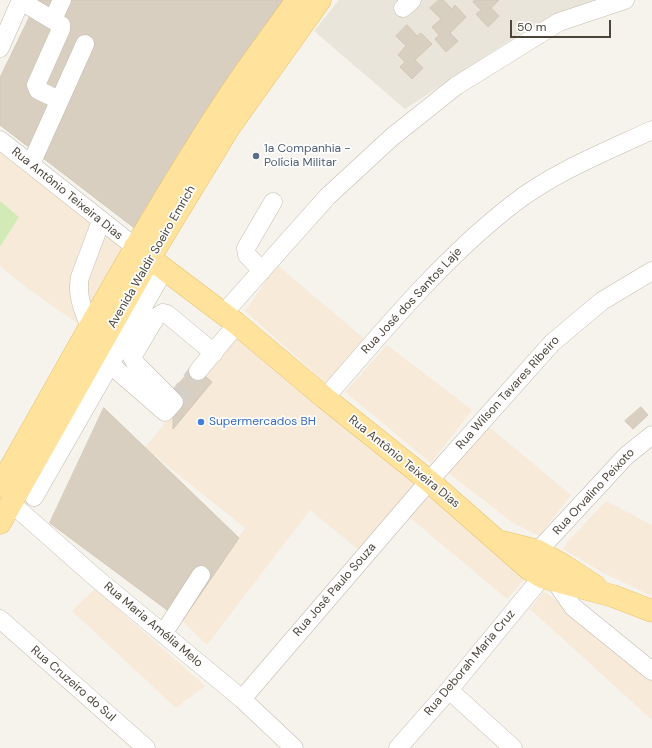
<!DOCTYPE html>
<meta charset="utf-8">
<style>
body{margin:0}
#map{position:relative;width:652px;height:748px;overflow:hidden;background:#f6f3ec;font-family:"DM Sans",sans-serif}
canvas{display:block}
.scale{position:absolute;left:510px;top:20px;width:101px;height:18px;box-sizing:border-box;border:2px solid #4b4439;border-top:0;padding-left:5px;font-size:12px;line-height:14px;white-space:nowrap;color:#4b4439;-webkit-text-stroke:3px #fff;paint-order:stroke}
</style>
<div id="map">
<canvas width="652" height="748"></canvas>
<div class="scale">50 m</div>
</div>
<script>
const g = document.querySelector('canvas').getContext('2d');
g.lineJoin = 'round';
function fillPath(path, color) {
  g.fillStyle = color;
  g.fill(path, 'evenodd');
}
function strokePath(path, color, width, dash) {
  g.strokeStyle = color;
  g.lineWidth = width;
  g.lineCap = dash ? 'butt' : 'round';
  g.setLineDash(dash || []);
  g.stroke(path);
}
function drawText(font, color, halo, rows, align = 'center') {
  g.font = font + ' "DM Sans",sans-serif';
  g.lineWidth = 3.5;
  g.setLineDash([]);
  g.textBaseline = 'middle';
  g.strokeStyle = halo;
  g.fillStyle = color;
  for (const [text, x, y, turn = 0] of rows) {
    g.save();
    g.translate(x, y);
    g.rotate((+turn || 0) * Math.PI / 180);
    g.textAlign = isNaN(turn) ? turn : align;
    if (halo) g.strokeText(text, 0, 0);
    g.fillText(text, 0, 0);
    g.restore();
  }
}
fillPath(new Path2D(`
 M 339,0 L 599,0 L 530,27 L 405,109 L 314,31 Z`), '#eae5da');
fillPath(new Path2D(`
 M 0,147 L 130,251 L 84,328 L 27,288 L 0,266 L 0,248 L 19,217 L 0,201 Z
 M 277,265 L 366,340 L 326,383 L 245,311 Z
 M 236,332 L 423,482 L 361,552 L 310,510 L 207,645 L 182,621 L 245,528 L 145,448 Z
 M 387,345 L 472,410 L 431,463 L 345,392 Z
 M 488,426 L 571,495 L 539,536 L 513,523 L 447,472 Z
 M 428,495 L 526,577 L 507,599 L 409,517 Z
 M 606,501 L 652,525 L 652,596 L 602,572 L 563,549 L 569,540 Z
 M 95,589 L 205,686 L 176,708 L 72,611 Z
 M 544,591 L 652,676 L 652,720 L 530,609 Z`), '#f7ead8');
fillPath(new Path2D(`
 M 0,201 L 19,217 L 0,247 Z`), '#d2eab5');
const building = new Path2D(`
 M 38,0 L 285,0 L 137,230 L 0,125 L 0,78 Z
 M 439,0 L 443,0 L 452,9 L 455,5 L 466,17 L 450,33 L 458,41 L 446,52 L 435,39 L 439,35 L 432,27 L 441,19 L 430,8 Z
 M 476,0 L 499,0 L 491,8 L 499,16 L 488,27 L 476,14 L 481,10 L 473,2 Z
 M 407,25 L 417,36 L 421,33 L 432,44 L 415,60 L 423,68 L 412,79 L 400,67 L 405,62 L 398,55 L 406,46 L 396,36 Z
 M 194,367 L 212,382 L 173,429 L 173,390 Z
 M 641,407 L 648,415 L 633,429 L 625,421 Z
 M 104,408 L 239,538 L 182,621 L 50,523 Z`);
fillPath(building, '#d8cfc1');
strokePath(building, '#d3c7b4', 1);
strokePath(new Path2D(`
 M 174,402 L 198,371`), '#d4d0c8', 18, [18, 9]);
const minor = new Path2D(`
 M 21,1 L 61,25 L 61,29 L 36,85 L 38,90 L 59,100
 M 403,8 L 412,0
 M 53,19 L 62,0
 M 0,48 L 21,0
 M 0,140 L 135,247
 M 31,164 L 85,44
 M 262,271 L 247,255 L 246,248 L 273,202
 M 223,314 L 327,197 L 392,137 L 456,86 L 559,22 L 625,0
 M 90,328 C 84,311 76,296 80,277 L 101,221
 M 96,352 L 165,412 L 174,402 L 136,364 L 132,357 L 156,317 L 163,313 L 167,314 L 214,353
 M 198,371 L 237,324
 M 325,398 C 384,330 442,259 513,204 C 554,172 605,152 652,130
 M 34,497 L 164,270
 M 11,503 L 96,578 L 242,699 L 294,748
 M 538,551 L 626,456 L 652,435
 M 555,581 L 573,607 L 652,671
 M 0,619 L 146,748
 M 163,634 L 201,575
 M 449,690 L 513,748
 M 242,699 L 429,481 L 552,343 L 602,301 L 652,271
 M 398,748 L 449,690 L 542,577`);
const major = new Path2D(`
 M 135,247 L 237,324 L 325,398 L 429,481 L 529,569 L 542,577 L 613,596 L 652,611
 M 0,486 C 72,360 140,233 219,111 C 243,73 271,37 297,0
 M 0,523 L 149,259 L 230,126 L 320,0
 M 502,542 L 538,551 L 563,565 L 595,586`);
strokePath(minor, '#c2bbae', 19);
strokePath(major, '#e6c16a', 23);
strokePath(minor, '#fff', 18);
strokePath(major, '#ffe39c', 22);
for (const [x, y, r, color] of [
 [256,156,4,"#5c6f8a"],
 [201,422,4,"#3f7fe0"]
]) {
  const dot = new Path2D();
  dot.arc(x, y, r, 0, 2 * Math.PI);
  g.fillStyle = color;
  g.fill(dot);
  strokePath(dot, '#fff', 1.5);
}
drawText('12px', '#4e5e75', '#fff', [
 ["1a Companhia -",264,149],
 ["Polícia Militar",264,163]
], 'left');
drawText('12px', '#4b4439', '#fff', [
 ["Rua Antônio Teixeira Dias",67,194,39],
 ["Avenida Waldir Soeiro Emrich",152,257,-60],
 ["Rua José dos Santos Laje",412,301,-47],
 ["Rua Wilson Tavares Ribeiro",508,393,-48],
 ["Rua Antônio Teixeira Dias",404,462,39],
 ["Rua Orvalino Peixoto",594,492,-47],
 ["Rua José Paulo Souza",335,590,-49],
 ["Rua Maria Amélia Melo",153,625,40],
 ["Rua Deborah Maria Cruz",470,663,-50],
 ["Rua Cruzeiro do Sul",73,684,41]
]);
drawText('12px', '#366cbe', '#fff', [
 ["Supermercados BH",209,422]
], 'left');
</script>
